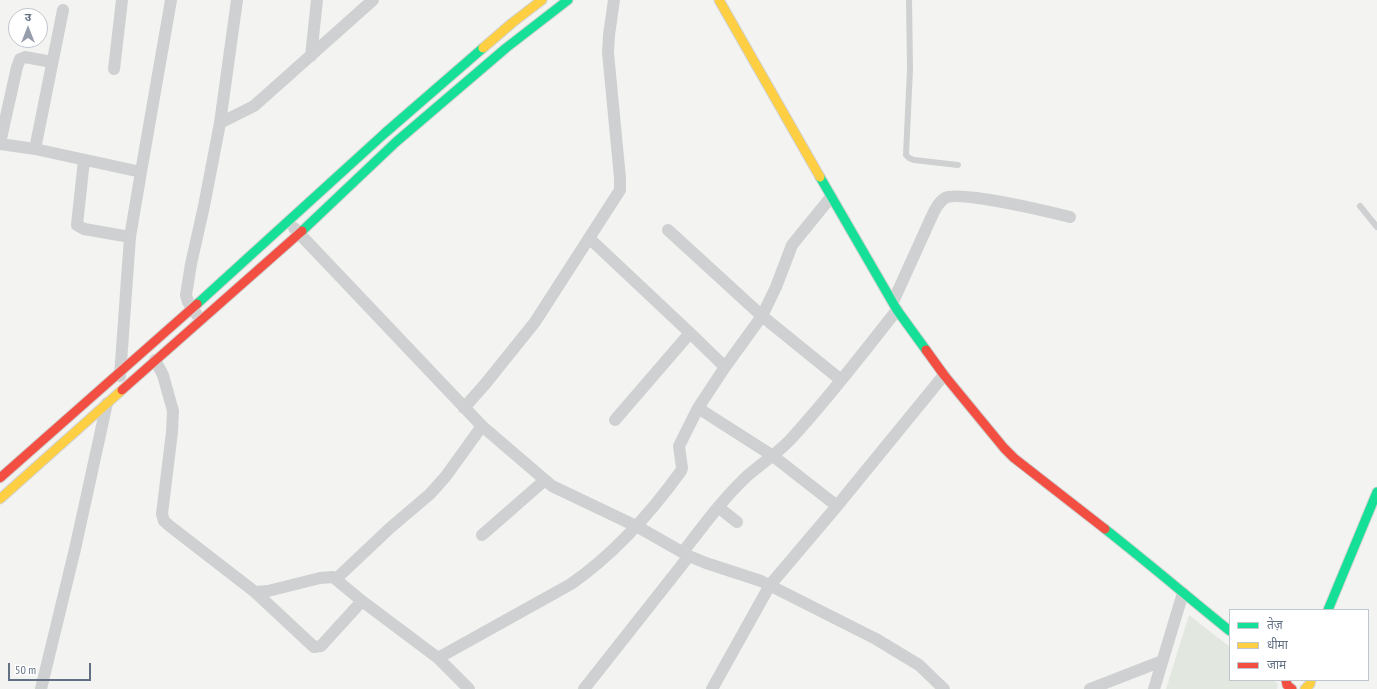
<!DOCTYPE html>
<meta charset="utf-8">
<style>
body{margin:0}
#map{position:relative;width:1377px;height:689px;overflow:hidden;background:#f3f4f1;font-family:"PT Sans Narrow","Noto Sans Devanagari",sans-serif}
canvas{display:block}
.legend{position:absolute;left:1229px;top:609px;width:140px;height:72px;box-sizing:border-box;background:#fff;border:1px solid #c0c6ce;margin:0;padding:5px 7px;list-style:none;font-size:12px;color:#627084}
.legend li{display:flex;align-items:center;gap:8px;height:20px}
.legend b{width:20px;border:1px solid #c0c6ce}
.north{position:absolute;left:8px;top:8px;width:40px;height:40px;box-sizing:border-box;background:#fff;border:1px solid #c0c6ce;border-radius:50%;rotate:0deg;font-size:11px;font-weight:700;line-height:16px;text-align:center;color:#627084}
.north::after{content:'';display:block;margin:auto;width:14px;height:18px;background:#959eaa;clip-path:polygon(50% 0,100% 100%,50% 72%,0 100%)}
.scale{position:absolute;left:8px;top:663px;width:83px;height:18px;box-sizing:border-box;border:2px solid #627084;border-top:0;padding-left:5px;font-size:12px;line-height:14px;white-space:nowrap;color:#627084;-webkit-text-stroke:3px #fff;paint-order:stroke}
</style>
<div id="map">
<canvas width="1377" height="689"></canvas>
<ul class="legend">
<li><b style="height:5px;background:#16e098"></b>तेज़</li>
<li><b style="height:5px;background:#ffcf43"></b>धीमा</li>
<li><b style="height:5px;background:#f24e42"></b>जाम</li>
</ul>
<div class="north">उ</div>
<div class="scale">50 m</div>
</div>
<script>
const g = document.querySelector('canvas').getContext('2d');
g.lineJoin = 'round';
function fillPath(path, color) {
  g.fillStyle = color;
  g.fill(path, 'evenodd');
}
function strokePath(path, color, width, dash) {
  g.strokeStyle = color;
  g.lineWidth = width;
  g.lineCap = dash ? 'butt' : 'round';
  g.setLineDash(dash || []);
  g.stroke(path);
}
fillPath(new Path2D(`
 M 1189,615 L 1230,647 L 1230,680 L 1273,680 L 1278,684 L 1277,689 L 1166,689 Z`), '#e2e7df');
const fast = new Path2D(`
 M 820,177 L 897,310 L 926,350
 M 302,231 L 396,142 L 506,48 L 568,0
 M 197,304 L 385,133 L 483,48
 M 1105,529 C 1147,562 1188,597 1230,631
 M 1328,610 L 1377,492`);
const slow = new Path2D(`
 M 719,0 L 820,177
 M 483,48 L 512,23 L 542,0
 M 0,499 L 122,390
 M 1305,689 L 1310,684 L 1311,680`);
const jam = new Path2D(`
 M 926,350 L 944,375 L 1004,448 L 1014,458 L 1105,529
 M 122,390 L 302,231
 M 0,478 L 197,304
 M 1286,680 L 1287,685 L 1292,689`);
strokePath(fast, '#d0d2d2', 11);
strokePath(slow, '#d0d2d2', 11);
strokePath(jam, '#d0d2d2', 11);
strokePath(new Path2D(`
 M 909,0 L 910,69 L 906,155 L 909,158 L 914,160 L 958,165
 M 1360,206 L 1377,227`), '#cfd0d1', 6);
strokePath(new Path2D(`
 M 311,56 L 317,0
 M 114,69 L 122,0
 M 220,123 L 254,106 L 373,0
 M 0,143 L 17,67 L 20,59 L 25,57 L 52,62
 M 0,144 L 35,149 L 141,172 L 171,0
 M 35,149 L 63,10
 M 84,160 L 77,225 L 84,229 L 130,237
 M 294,228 L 482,426 L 552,486 L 638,527 L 689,556 L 706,563 L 761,581 L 876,639 L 919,665 L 944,689
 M 668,230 L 762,316 L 841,380
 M 589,238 L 690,333 L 615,420
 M 893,302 L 931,218 C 934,211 938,202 945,198 C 959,190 1050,212 1070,217
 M 197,315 L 188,302 L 186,295 L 191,264 L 204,206 L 220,123 L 237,0
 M 690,333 L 725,367
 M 155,360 L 163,375 L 173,411 L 172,432 L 162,514 L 164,521 L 171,527 L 255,592 L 314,647 L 321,646 L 362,601
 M 120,376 L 130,237 L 141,172
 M 464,408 L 486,383 L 535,322 L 620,190 L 620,178 L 608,53 L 609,35 L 614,0
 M 698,408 L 773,456 L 837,506
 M 718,507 L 737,522
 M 482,535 L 545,480
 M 683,552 C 703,526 722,500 746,477 C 760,464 777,454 790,440 C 828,399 862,354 897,310
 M 336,579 L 390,528 L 430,494 L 446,476 L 482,426
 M 255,592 L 268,591 L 320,578 L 333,577 L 362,601 L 438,658 L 469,689
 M 438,658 L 571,584 C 614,554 650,514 681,471 L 682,468 L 679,446 L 698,408 L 725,367 L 762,316 L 776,287 L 792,245 L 831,197
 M 41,689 L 75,549 L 107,403
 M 584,689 L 689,556
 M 712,689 L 770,585 L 837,506 L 944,375
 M 1090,689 L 1162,661
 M 1154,689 L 1183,593`), '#cfd0d1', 12);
strokePath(fast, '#16e098', 9);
strokePath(slow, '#ffcf43', 9);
strokePath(jam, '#f24e42', 9);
</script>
